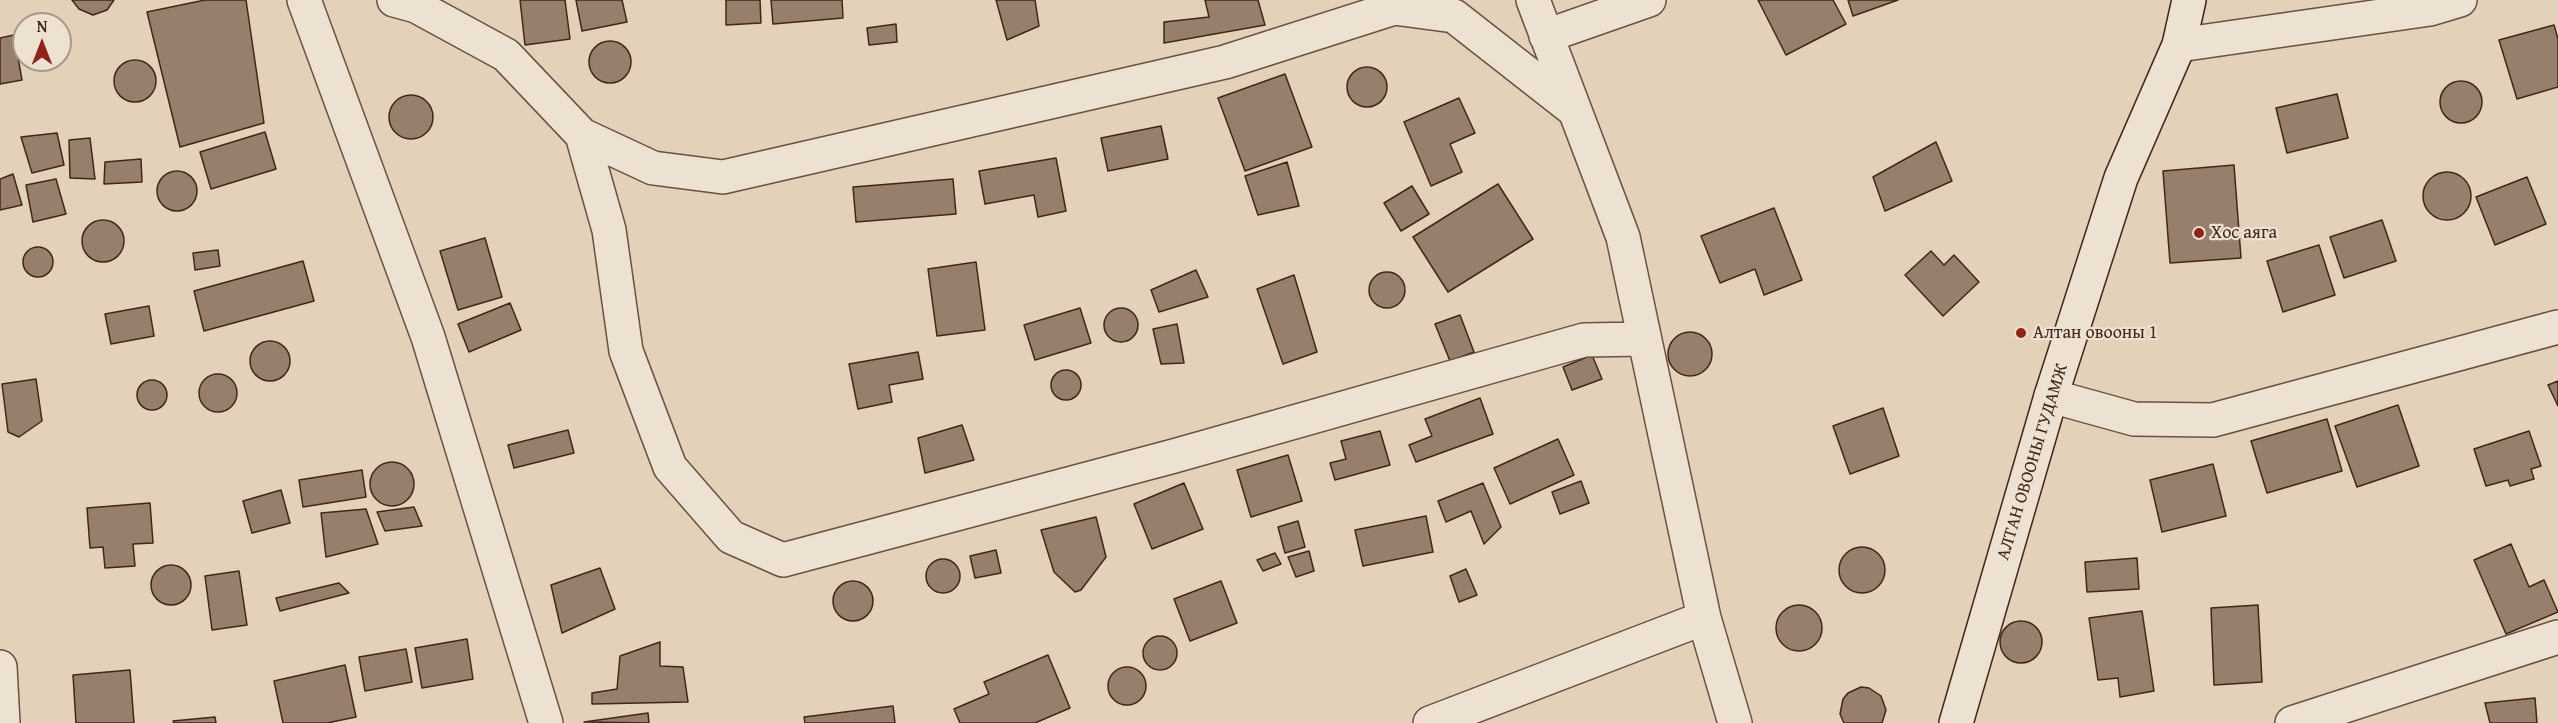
<!DOCTYPE html>
<meta charset="utf-8">
<style>
body{margin:0}
#map{position:relative;width:2558px;height:723px;overflow:hidden;background:#e3d1b9;font-family:"Gentium Book Plus",serif}
canvas{display:block}
.north{position:absolute;left:12px;top:12px;width:60px;height:60px;box-sizing:border-box;background:#ede1d2;border:2px solid #a99788;border-radius:50%;rotate:0deg;font-size:16px;font-weight:700;line-height:24px;text-align:center;color:#422719}
.north::after{content:'';display:block;margin:auto;width:21px;height:27px;background:#8f2418;clip-path:polygon(50% 0,100% 100%,50% 72%,0 100%)}
</style>
<div id="map">
<canvas width="2558" height="723"></canvas>
<div class="north">N</div>
</div>
<script>
const g = document.querySelector('canvas').getContext('2d');
g.lineJoin = 'round';
function fillPath(path, color) {
  g.fillStyle = color;
  g.fill(path, 'evenodd');
}
function strokePath(path, color, width, dash) {
  g.strokeStyle = color;
  g.lineWidth = width;
  g.lineCap = dash ? 'butt' : 'round';
  g.setLineDash(dash || []);
  g.stroke(path);
}
function drawText(font, color, halo, rows, align = 'center') {
  g.font = font + ' "Gentium Book Plus",serif';
  g.lineWidth = 4.5;
  g.setLineDash([]);
  g.textBaseline = 'middle';
  g.strokeStyle = halo;
  g.fillStyle = color;
  for (const [text, x, y, turn = 0] of rows) {
    g.save();
    g.translate(x, y);
    g.rotate((+turn || 0) * Math.PI / 180);
    g.textAlign = isNaN(turn) ? turn : align;
    if (halo) g.strokeText(text, 0, 0);
    g.fillText(text, 0, 0);
    g.restore();
  }
}
const building = new Path2D(`
 M 72,0 L 114,0 L 107,10 L 93,15 L 79,9 Z
 M 205,0 L 246,0 L 264,123 L 180,147 L 147,12 Z
 M 520,0 L 565,0 L 570,39 L 525,45 Z
 M 576,0 L 622,0 L 627,22 L 582,31 Z
 M 726,0 L 760,0 L 761,23 L 726,25 Z
 M 771,0 L 842,0 L 843,18 L 773,24 Z
 M 996,0 L 1035,0 L 1039,26 L 1007,40 Z
 M 1205,0 L 1258,0 L 1265,25 L 1164,43 L 1164,22 L 1209,17 Z
 M 1758,0 L 1833,0 L 1846,24 L 1786,55 Z
 M 1848,0 L 1898,0 L 1853,16 Z
 M 896,24 L 897,42 L 869,45 L 867,28 Z
 M 2554,25 L 2558,39 L 2558,87 L 2517,99 L 2499,40 Z
 M 14,35 L 22,80 L 0,84 L 0,38 Z
 M589 62a21 21 0 1 1 42 0a21 21 0 1 1-42 0Z
 M114 81a21 21 0 1 1 42 0a21 21 0 1 1-42 0Z
 M1347 87a20 20 0 1 1 40 0a20 20 0 1 1-40 0Z
 M 1285,74 L 1312,147 L 1245,171 L 1218,98 Z
 M2440 102a21 21 0 1 1 42 0a21 21 0 1 1-42 0Z
 M 2337,94 L 2348,138 L 2287,153 L 2276,108 Z
 M389 117a22 22 0 1 1 44 0a22 22 0 1 1-44 0Z
 M 1459,98 L 1475,133 L 1450,144 L 1462,172 L 1431,186 L 1404,122 Z
 M 1161,126 L 1168,159 L 1108,171 L 1101,138 Z
 M 265,132 L 276,169 L 211,189 L 200,152 Z
 M 57,133 L 64,165 L 32,173 L 21,137 Z
 M 90,138 L 95,179 L 70,178 L 69,140 Z
 M 1936,142 L 1952,181 L 1885,211 L 1873,177 Z
 M 1056,158 L 1066,211 L 1038,217 L 1034,195 L 985,204 L 979,171 Z
 M 141,159 L 142,182 L 104,184 L 105,162 Z
 M 1287,162 L 1299,206 L 1258,215 L 1245,176 Z
 M 2234,165 L 2241,258 L 2170,263 L 2163,171 Z
 M157 191a20 20 0 1 1 40 0a20 20 0 1 1-40 0Z
 M2423 196a24 24 0 1 1 48 0a24 24 0 1 1-48 0Z
 M 13,174 L 22,205 L 0,210 L 0,179 Z
 M 2527,177 L 2546,224 L 2495,245 L 2476,197 Z
 M 56,179 L 66,214 L 33,222 L 26,185 Z
 M 953,179 L 956,214 L 856,222 L 853,187 Z
 M 1498,184 L 1533,239 L 1448,292 L 1413,237 Z
 M 1412,186 L 1429,214 L 1401,231 L 1384,203 Z
 M 1774,208 L 1802,280 L 1764,295 L 1755,269 L 1720,283 L 1701,236 Z
 M 2382,220 L 2396,261 L 2344,278 L 2330,237 Z
 M82 241a21 21 0 1 1 42 0a21 21 0 1 1-42 0Z
 M 485,238 L 502,297 L 458,310 L 440,251 Z
 M 2319,245 L 2335,295 L 2283,312 L 2267,261 Z
 M23 262a15 15 0 1 1 30 0a15 15 0 1 1-30 0Z
 M 218,250 L 220,266 L 195,270 L 193,253 Z
 M 1931,251 L 1944,265 L 1954,255 L 1979,282 L 1943,316 L 1905,275 Z
 M 303,261 L 314,301 L 204,331 L 194,291 Z
 M 976,262 L 985,330 L 937,336 L 928,269 Z
 M 1196,270 L 1208,297 L 1159,312 L 1151,290 Z
 M1369 290a18 18 0 1 1 36 0a18 18 0 1 1-36 0Z
 M 1294,275 L 1317,352 L 1283,364 L 1257,289 Z
 M 510,303 L 521,330 L 469,352 L 458,324 Z
 M 149,306 L 154,336 L 111,344 L 105,314 Z
 M1104 325a17 17 0 1 1 34 0a17 17 0 1 1-34 0Z
 M 1080,308 L 1091,343 L 1035,360 L 1024,325 Z
 M 1460,315 L 1474,352 L 1450,361 L 1435,324 Z
 M 1177,324 L 1184,363 L 1161,364 L 1153,329 Z
 M1668 354a22 22 0 1 1 44 0a22 22 0 1 1-44 0Z
 M250 361a20 20 0 1 1 40 0a20 20 0 1 1-40 0Z
 M 918,352 L 923,379 L 889,385 L 892,402 L 858,409 L 849,364 Z
 M 1592,355 L 1602,379 L 1572,390 L 1563,367 Z
 M1051 385a15 15 0 1 1 30 0a15 15 0 1 1-30 0Z
 M199 393a19 19 0 1 1 38 0a19 19 0 1 1-38 0Z
 M 36,379 L 42,421 L 19,437 L 8,432 L 2,384 Z
 M137 395a15 15 0 1 1 30 0a15 15 0 1 1-30 0Z
 M 2558,381 L 2558,406 L 2548,385 Z
 M 1480,398 L 1493,434 L 1416,462 L 1409,445 L 1432,436 L 1425,419 Z
 M 2398,405 L 2419,466 L 2357,487 L 2335,426 Z
 M 1883,408 L 1899,456 L 1850,474 L 1833,426 Z
 M 2327,419 L 2342,471 L 2267,493 L 2251,441 Z
 M 962,425 L 974,460 L 925,473 L 918,438 Z
 M 568,430 L 574,453 L 514,468 L 508,445 Z
 M 1380,431 L 1390,465 L 1335,480 L 1330,463 L 1346,459 L 1341,441 Z
 M 2529,431 L 2541,466 L 2531,469 L 2534,479 L 2510,486 L 2508,480 L 2486,486 L 2474,449 Z
 M 1558,439 L 1574,475 L 1510,504 L 1494,468 Z
 M 1288,455 L 1302,501 L 1251,517 L 1237,470 Z
 M370 484a22 22 0 1 1 44 0a22 22 0 1 1-44 0Z
 M 2213,464 L 2226,516 L 2162,532 L 2150,480 Z
 M 362,470 L 366,497 L 303,507 L 299,480 Z
 M 1581,481 L 1589,503 L 1560,514 L 1552,492 Z
 M 1184,483 L 1203,529 L 1152,549 L 1134,504 Z
 M 1483,483 L 1501,527 L 1484,544 L 1471,511 L 1446,522 L 1438,501 Z
 M 281,490 L 290,523 L 252,533 L 243,501 Z
 M 150,503 L 153,543 L 133,544 L 135,566 L 105,568 L 103,547 L 90,548 L 87,508 Z
 M 414,507 L 422,526 L 385,531 L 377,512 Z
 M 366,509 L 378,544 L 326,557 L 321,513 Z
 M 1426,516 L 1433,552 L 1363,566 L 1355,530 Z
 M 1096,517 L 1106,557 L 1081,590 L 1075,592 L 1054,572 L 1041,530 Z
 M 1298,521 L 1305,547 L 1285,553 L 1278,527 Z
 M 2511,544 L 2529,587 L 2544,580 L 2558,612 L 2506,634 L 2474,560 Z
 M1839 570a23 23 0 1 1 46 0a23 23 0 1 1-46 0Z
 M 996,550 L 1001,573 L 975,578 L 970,556 Z
 M 1309,551 L 1314,571 L 1296,577 L 1288,557 Z
 M 1275,553 L 1281,564 L 1263,571 L 1257,560 Z
 M 2137,558 L 2139,589 L 2087,592 L 2085,562 Z
 M926 576a17 17 0 1 1 34 0a17 17 0 1 1-34 0Z
 M151 585a20 20 0 1 1 40 0a20 20 0 1 1-40 0Z
 M 600,568 L 615,609 L 562,633 L 551,585 Z
 M 1466,569 L 1477,595 L 1459,602 L 1450,576 Z
 M 239,571 L 247,625 L 212,630 L 205,576 Z
 M 1221,581 L 1237,623 L 1190,641 L 1174,599 Z
 M833 601a20 20 0 1 1 40 0a20 20 0 1 1-40 0Z
 M 339,583 L 349,593 L 280,611 L 276,598 Z
 M1776 628a23 23 0 1 1 46 0a23 23 0 1 1-46 0Z
 M 2258,605 L 2262,682 L 2214,685 L 2211,608 Z
 M 2142,611 L 2154,691 L 2120,697 L 2118,678 L 2098,680 L 2089,618 Z
 M2000 642a21 21 0 1 1 42 0a21 21 0 1 1-42 0Z
 M1143 653a17 17 0 1 1 34 0a17 17 0 1 1-34 0Z
 M 467,639 L 473,679 L 422,688 L 415,648 Z
 M 660,642 L 660,666 L 683,667 L 688,702 L 592,704 L 592,693 L 617,689 L 620,656 Z
 M 406,649 L 412,682 L 365,691 L 359,657 Z
 M 1048,655 L 1070,708 L 1035,723 L 960,723 L 954,709 L 989,694 L 984,682 Z
 M 345,665 L 356,717 L 327,723 L 283,723 L 274,681 Z
 M1108 686a19 19 0 1 1 38 0a19 19 0 1 1-38 0Z
 M 130,670 L 134,723 L 76,723 L 73,675 Z
 M 1861,687 L 1869,688 L 1881,696 L 1886,710 L 1882,723 L 1844,723 L 1843,721 L 1840,714 L 1843,699 L 1848,693 Z
 M 2535,698 L 2537,723 L 2490,723 L 2485,703 Z
 M 893,706 L 895,723 L 805,723 L 804,717 Z
 M 648,713 L 649,723 L 584,722 Z
 M 215,717 L 216,723 L 174,723 L 173,721 Z`);
fillPath(building, '#967f6c');
strokePath(building, '#422719', 1.5);
const minor = new Path2D(`
 M 304,0 L 428,337 L 546,723
 M 394,0 L 416,6 L 506,55 L 582,135 L 653,168 L 723,177 L 1225,62 L 1394,8 L 1454,16 L 1574,110
 M 1533,0 L 1623,237 L 1704,618 L 1735,723
 M 1546,36 L 1649,0
 M 2179,45 L 2430,9 L 2460,0
 M 582,135 L 609,230 L 626,351 L 670,467 L 731,537 L 783,560 L 1174,456 L 1584,340 L 1644,339
 M 2051,396 L 2134,419 L 2213,420 L 2558,327
 M 0,667 L 3,723
 M 1430,723 L 1704,618
 M 2292,723 L 2558,637`);
const secondary = new Path2D(`
 M 1956,723 L 2051,396 L 2121,178 L 2179,45 L 2189,0`);
strokePath(minor, '#6a5241', 36);
strokePath(secondary, '#422719', 36);
strokePath(minor, '#ede1d2', 33);
strokePath(secondary, '#ede1d2', 33);
for (const [x, y, r, color] of [
 [2199,233,6,"#8f2418"],
 [2021,333,6,"#8f2418"]
]) {
  const dot = new Path2D();
  dot.arc(x, y, r, 0, 2 * Math.PI);
  g.fillStyle = color;
  g.fill(dot);
  strokePath(dot, '#ede1d2', 2);
}
drawText('18px', '#422719', '#ede1d2', [
 ["Хос аяга",2211,233],
 ["Алтан овооны 1",2033,333]
], 'left');
drawText('18px', '#422719', '#ede1d2', [
 ["АЛТАН ОВООНЫ ГУДАМЖ",2033,462,-73]
]);
</script>
